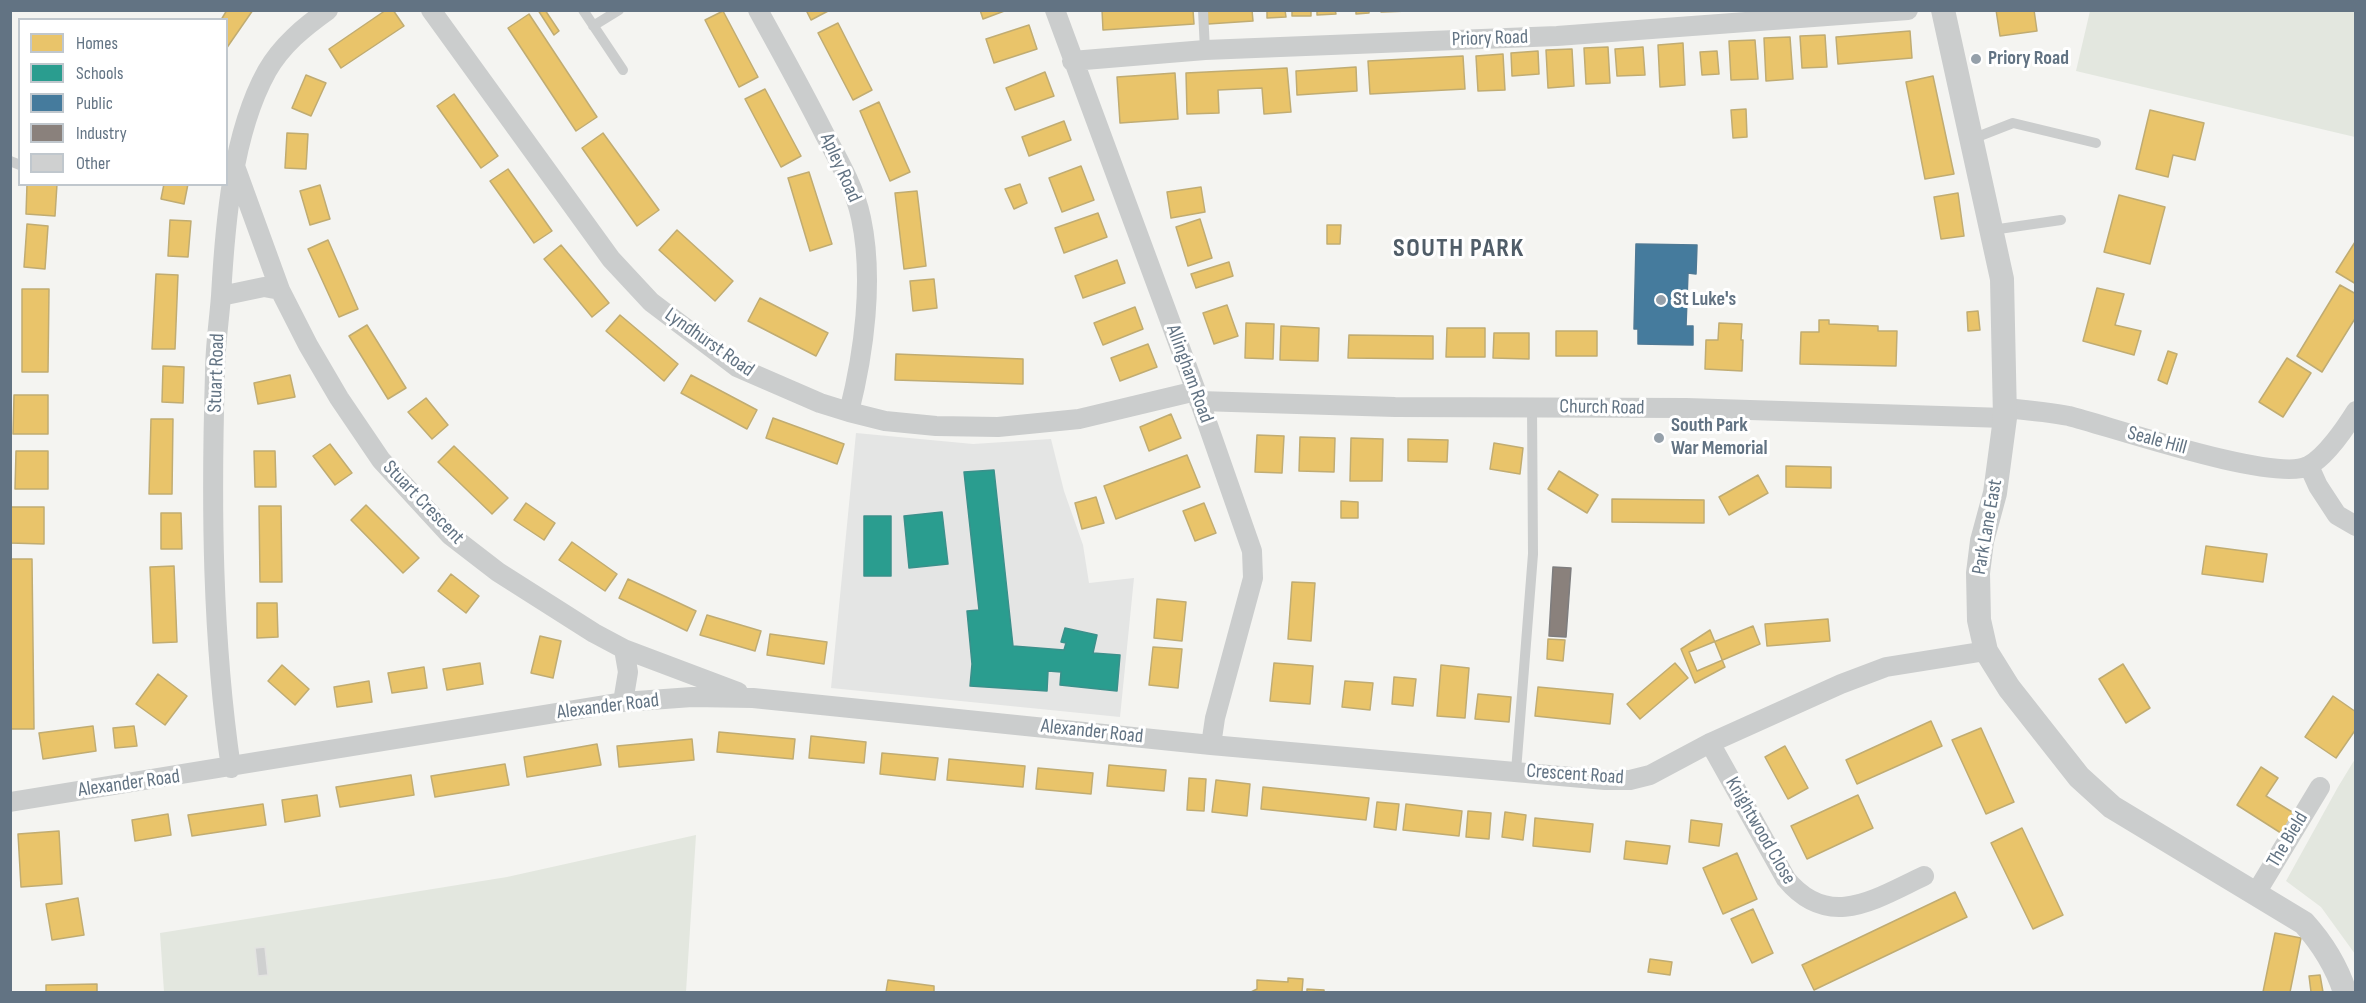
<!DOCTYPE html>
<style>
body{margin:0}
#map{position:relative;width:2366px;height:1003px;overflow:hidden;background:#f4f4f1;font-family:"Sofia Sans Condensed",sans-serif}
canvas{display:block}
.frame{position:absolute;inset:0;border:12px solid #627383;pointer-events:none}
.legend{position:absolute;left:18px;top:18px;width:210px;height:168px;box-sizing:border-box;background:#fff;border:2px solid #c0c7cd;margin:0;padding:8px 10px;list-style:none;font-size:18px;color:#627383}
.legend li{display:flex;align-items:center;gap:12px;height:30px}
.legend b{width:30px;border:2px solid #c0c7cd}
</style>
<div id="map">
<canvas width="2366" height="1003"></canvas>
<div class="frame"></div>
<ul class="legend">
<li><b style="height:16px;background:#e9c46a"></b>Homes</li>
<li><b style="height:16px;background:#2a9d8f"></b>Schools</li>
<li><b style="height:16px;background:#457b9d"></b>Public</li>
<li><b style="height:16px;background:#8a817c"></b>Industry</li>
<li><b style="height:16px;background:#cfd0d0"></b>Other</li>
</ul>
</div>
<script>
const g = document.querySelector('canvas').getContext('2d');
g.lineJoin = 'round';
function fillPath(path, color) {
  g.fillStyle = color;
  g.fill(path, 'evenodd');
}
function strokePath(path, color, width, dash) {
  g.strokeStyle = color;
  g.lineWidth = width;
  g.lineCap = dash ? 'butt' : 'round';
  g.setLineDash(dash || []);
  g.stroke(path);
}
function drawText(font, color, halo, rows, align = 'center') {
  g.font = font + ' "Sofia Sans Condensed",sans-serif';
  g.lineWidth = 6;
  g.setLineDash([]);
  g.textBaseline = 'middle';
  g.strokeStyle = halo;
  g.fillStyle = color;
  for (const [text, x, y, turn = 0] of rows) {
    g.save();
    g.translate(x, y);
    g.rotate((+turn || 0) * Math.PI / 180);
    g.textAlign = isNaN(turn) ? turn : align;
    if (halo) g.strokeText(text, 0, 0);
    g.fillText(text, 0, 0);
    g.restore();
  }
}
fillPath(new Path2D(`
 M 856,433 L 973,444 L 1051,439 L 1064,491 L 1083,545 L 1089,583 L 1134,578 L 1120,717 L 831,688 Z`), '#e4e5e4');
fillPath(new Path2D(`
 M 2090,11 L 2355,11 L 2355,137 L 2076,71 Z
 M 2355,759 L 2355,954 L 2321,907 L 2286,881 L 2338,787 Z
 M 696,835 L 686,992 L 164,992 L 160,933 L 507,877 Z`), '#e3e7df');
const homes = new Path2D(`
 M 227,10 L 253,10 L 226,49 L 226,20 L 221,20 Z
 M 386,10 L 393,10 L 404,26 L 341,68 L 329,49 Z
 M 538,10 L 545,10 L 559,31 L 554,35 Z
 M 806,10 L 830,10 L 811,20 Z
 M 980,10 L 1007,10 L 983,19 Z
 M 1102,10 L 1193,10 L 1194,24 L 1103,30 Z
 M 1207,10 L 1252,10 L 1253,21 L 1208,24 Z
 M 1267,10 L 1285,10 L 1286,17 L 1267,18 Z
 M 1292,10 L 1311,10 L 1311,16 L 1292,16 Z
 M 1317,10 L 1335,10 L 1336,14 L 1317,15 Z
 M 1356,10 L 1369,10 L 1369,13 L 1356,14 Z
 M 1381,10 L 1409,10 L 1409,11 L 1381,12 Z
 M 1996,10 L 2034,10 L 2037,31 L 2000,36 Z
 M 723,11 L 758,77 L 739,87 L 705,20 Z
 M 529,14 L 597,117 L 576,131 L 508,28 Z
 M 838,23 L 872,90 L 853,100 L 818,33 Z
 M 1029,25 L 1037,49 L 994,63 L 986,39 Z
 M 1910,31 L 1912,58 L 1838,64 L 1836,37 Z
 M 1825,35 L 1827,67 L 1802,68 L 1800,36 Z
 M 1790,37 L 1793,79 L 1766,81 L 1764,38 Z
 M 1755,40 L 1758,79 L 1731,80 L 1729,41 Z
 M 1683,43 L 1685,85 L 1660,87 L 1658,45 Z
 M 1608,47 L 1610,83 L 1586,84 L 1584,48 Z
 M 1643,47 L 1645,75 L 1617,76 L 1615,49 Z
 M 1572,49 L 1574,86 L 1548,88 L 1546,50 Z
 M 1538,51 L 1539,74 L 1512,76 L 1511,53 Z
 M 1717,51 L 1719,74 L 1702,75 L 1700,52 Z
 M 1503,54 L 1505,90 L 1478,91 L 1476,56 Z
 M 1463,56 L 1465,89 L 1370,94 L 1368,61 Z
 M 1356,67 L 1357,91 L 1297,95 L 1296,71 Z
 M 1287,68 L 1291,112 L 1264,114 L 1262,88 L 1218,90 L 1219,113 L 1187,114 L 1186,73 Z
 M 1045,72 L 1054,96 L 1015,110 L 1006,88 Z
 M 1175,73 L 1178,119 L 1120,123 L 1117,77 Z
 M 306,75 L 326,83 L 311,116 L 292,108 Z
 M 1933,76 L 1954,174 L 1925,179 L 1906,82 Z
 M 765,89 L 801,156 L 781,167 L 745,99 Z
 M 454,94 L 498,156 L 481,168 L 437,106 Z
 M 879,102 L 910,172 L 890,181 L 860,111 Z
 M 1746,109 L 1747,137 L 1733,138 L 1731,110 Z
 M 2150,110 L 2204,123 L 2195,160 L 2173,155 L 2168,177 L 2136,169 Z
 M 1064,121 L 1071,140 L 1029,156 L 1022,137 Z
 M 287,133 L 308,134 L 306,169 L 285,168 Z
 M 603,133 L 659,210 L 637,226 L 582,148 Z
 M 1081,166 L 1094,200 L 1062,212 L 1049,178 Z
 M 508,169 L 552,231 L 534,243 L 490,181 Z
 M 809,172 L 832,244 L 810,251 L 788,178 Z
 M 27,184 L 57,184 L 55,216 L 26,214 Z
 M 164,184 L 188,184 L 184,204 L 161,199 Z
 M 1020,184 L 1027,203 L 1014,209 L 1005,189 Z
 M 320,185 L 330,219 L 310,225 L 300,191 Z
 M 1201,187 L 1205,212 L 1171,218 L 1167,192 Z
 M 917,191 L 926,266 L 904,269 L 895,193 Z
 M 1958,193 L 1964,236 L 1941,239 L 1934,197 Z
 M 2119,195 L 2165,207 L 2150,264 L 2104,252 Z
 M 1098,213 L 1107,237 L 1064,253 L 1055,228 Z
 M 1200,219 L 1212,258 L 1188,266 L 1176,227 Z
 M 170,220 L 191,221 L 188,257 L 168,256 Z
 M 27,224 L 48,226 L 45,269 L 24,267 Z
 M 1327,225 L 1341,225 L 1340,244 L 1327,244 Z
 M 677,230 L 733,281 L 715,301 L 659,250 Z
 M 328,240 L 358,309 L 339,317 L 308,249 Z
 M 2355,242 L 2356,242 L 2356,284 L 2336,272 Z
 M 561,245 L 609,303 L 592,317 L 544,259 Z
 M 1117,260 L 1125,283 L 1083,298 L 1075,276 Z
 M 1229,262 L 1233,276 L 1196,288 L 1191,274 Z
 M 156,274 L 178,275 L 175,349 L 152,349 Z
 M 934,279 L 937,308 L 913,311 L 910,281 Z
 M 2340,285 L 2356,294 L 2356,317 L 2322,372 L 2297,356 Z
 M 2097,288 L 2124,294 L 2115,325 L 2141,331 L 2134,355 L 2083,341 Z
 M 22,289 L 49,289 L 48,372 L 22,372 Z
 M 760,298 L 828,333 L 816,356 L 748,321 Z
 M 1227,305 L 1238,336 L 1214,344 L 1203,313 Z
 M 1135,307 L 1143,329 L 1103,345 L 1094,323 Z
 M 1978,311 L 1980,330 L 1968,331 L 1967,312 Z
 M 620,315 L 678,364 L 664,381 L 606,331 Z
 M 1819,320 L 1829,320 L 1829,324 L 1878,326 L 1878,331 L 1897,331 L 1896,366 L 1800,364 L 1801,332 L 1819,332 Z
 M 1246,323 L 1274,324 L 1273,359 L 1245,358 Z
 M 1719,323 L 1742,324 L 1741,340 L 1743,340 L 1742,371 L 1705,369 L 1706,340 L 1718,340 Z
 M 367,325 L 406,388 L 388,399 L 349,336 Z
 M 1281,326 L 1319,328 L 1318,361 L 1280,360 Z
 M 1447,328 L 1485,328 L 1485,357 L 1446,357 Z
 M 1556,331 L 1597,331 L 1597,356 L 1556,356 Z
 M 1494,333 L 1529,333 L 1529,359 L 1493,358 Z
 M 1349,335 L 1433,336 L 1433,359 L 1348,358 Z
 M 1148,344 L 1157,367 L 1120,381 L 1111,358 Z
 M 2168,351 L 2177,354 L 2167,384 L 2158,380 Z
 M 896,354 L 1023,359 L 1023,384 L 895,380 Z
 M 2287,358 L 2311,373 L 2283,417 L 2259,402 Z
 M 163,366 L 184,367 L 183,403 L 162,402 Z
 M 290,375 L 295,397 L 258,404 L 254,383 Z
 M 691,375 L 757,410 L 747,429 L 681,393 Z
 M 14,395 L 48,395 L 48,434 L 13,434 Z
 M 426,398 L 448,425 L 432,439 L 408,412 Z
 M 1171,414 L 1181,438 L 1149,451 L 1140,427 Z
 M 773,418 L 844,444 L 837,464 L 766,438 Z
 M 151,419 L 173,419 L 172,494 L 149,494 Z
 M 1257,435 L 1284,436 L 1282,473 L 1255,472 Z
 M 1300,437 L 1335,438 L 1334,472 L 1299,471 Z
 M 1351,438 L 1383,439 L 1382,481 L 1350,481 Z
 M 1408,439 L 1448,440 L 1447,462 L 1408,461 Z
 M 1494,443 L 1523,448 L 1520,474 L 1490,469 Z
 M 330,444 L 352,473 L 335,485 L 313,456 Z
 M 454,446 L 508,498 L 492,514 L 438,462 Z
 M 16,451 L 48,451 L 48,489 L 15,489 Z
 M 254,451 L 275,451 L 276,487 L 255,487 Z
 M 1187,455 L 1200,487 L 1116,519 L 1104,486 Z
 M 1786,466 L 1831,467 L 1831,488 L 1786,487 Z
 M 1559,471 L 1598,495 L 1587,513 L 1548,489 Z
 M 1758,475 L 1768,493 L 1729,515 L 1719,497 Z
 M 1096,497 L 1104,523 L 1082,529 L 1075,503 Z
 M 1612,499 L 1704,500 L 1704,523 L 1612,522 Z
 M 1341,501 L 1358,502 L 1358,518 L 1341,518 Z
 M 526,503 L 555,523 L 544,540 L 514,520 Z
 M 1204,503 L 1216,533 L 1195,541 L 1183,511 Z
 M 366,505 L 419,558 L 403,573 L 351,520 Z
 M 259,506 L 281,506 L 282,582 L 260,582 Z
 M 10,507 L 44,507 L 44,544 L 10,543 Z
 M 161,513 L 181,513 L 182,549 L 161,549 Z
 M 572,542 L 617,574 L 605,591 L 559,560 Z
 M 2206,546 L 2267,554 L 2263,582 L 2202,574 Z
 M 10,559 L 32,559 L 34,729 L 10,729 Z
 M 174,566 L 177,642 L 153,643 L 150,567 Z
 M 451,574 L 479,596 L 466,613 L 438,591 Z
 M 628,579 L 696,611 L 687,631 L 619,598 Z
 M 1292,582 L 1315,583 L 1311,641 L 1288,639 Z
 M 1157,599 L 1186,602 L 1182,641 L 1154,638 Z
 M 257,603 L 277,603 L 278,637 L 257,638 Z
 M 707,615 L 761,631 L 755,651 L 700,635 Z
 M 1828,619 L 1830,641 L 1767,646 L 1765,624 Z
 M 1753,626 L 1760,644 L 1697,671 L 1689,652 Z
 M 1710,630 L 1725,667 L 1695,683 L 1681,649 Z
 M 770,634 L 827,642 L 824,664 L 767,655 Z
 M 540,636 L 561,641 L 553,678 L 531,673 Z
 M 1548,639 L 1565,640 L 1563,661 L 1547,659 Z
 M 1153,647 L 1182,649 L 1178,688 L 1149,685 Z
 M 480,663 L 483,684 L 447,690 L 443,669 Z
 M 1274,663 L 1313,666 L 1310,704 L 1270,701 Z
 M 1675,663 L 1688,678 L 1640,719 L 1627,704 Z
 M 2123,664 L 2150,708 L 2126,723 L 2099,679 Z
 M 282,665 L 309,689 L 295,705 L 268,681 Z
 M 1441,665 L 1469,668 L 1465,718 L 1437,716 Z
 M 424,667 L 427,688 L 392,693 L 388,673 Z
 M 158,674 L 187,696 L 165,725 L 136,704 Z
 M 1394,677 L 1416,679 L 1413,706 L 1392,704 Z
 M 369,681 L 372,702 L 337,707 L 334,687 Z
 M 1345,681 L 1373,683 L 1370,710 L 1342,707 Z
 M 1538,687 L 1613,694 L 1610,724 L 1535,716 Z
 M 1478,694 L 1511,697 L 1509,722 L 1475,719 Z
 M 2333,696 L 2356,712 L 2356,729 L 2336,758 L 2305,737 Z
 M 1931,721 L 1942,746 L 1857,784 L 1846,760 Z
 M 93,726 L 96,751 L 43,759 L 39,733 Z
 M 134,726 L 137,746 L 115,748 L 113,728 Z
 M 1981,728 L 2014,802 L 1986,814 L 1952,740 Z
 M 719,732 L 795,739 L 793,759 L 717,752 Z
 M 811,736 L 866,742 L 864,763 L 809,758 Z
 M 692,739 L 694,760 L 619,767 L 617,746 Z
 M 597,744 L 601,765 L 527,777 L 524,757 Z
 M 1785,746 L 1808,788 L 1788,799 L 1765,757 Z
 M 882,753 L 938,758 L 935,780 L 880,774 Z
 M 949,759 L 1025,766 L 1023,787 L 947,780 Z
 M 505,764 L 509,785 L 435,797 L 431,776 Z
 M 1109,765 L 1166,770 L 1164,791 L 1107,786 Z
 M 2261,767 L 2278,778 L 2266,796 L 2297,815 L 2284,835 L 2237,805 Z
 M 1038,768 L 1093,773 L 1091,794 L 1036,789 Z
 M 411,775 L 414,795 L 340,807 L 336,787 Z
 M 1189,778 L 1206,779 L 1204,811 L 1187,810 Z
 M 1216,780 L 1250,784 L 1247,816 L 1212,812 Z
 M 1263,787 L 1369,798 L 1366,820 L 1261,809 Z
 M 317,795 L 320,816 L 285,822 L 282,800 Z
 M 1858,795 L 1873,828 L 1807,859 L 1791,826 Z
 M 1377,802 L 1399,804 L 1396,830 L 1374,827 Z
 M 263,804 L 266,825 L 192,836 L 188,815 Z
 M 1406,804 L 1462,811 L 1459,836 L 1403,830 Z
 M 1468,811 L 1491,813 L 1489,839 L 1466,837 Z
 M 1505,812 L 1526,815 L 1523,840 L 1502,837 Z
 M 168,814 L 171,835 L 135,841 L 132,820 Z
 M 1535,818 L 1593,824 L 1590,852 L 1533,846 Z
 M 1691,820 L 1722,824 L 1719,846 L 1689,842 Z
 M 2022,828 L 2063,915 L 2033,929 L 1991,843 Z
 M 59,831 L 62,884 L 21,887 L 18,834 Z
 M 1626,841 L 1670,846 L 1667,864 L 1624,859 Z
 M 1737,853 L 1757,899 L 1723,914 L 1703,868 Z
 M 1955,892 L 1967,917 L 1814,990 L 1802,965 Z
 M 78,898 L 84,935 L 52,940 L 46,904 Z
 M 1753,909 L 1773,953 L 1752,963 L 1731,919 Z
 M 2275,933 L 2301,938 L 2290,992 L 2263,992 Z
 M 1650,959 L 1672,962 L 1670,975 L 1648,972 Z
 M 2320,975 L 2323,992 L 2311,992 L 2309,976 Z
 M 1288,978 L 1303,979 L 1302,992 L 1251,992 L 1257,989 L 1257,980 L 1288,982 Z
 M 888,980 L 934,986 L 934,992 L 886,992 Z
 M 97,984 L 97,992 L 46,992 L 46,985 Z
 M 1307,989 L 1324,990 L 1324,992 L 1307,992 Z`);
fillPath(homes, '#e9c46a');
strokePath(homes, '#c0ac72', 1.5);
const schools = new Path2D(`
 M 994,470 L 1013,646 L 1064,650 L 1066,643 L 1061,642 L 1065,628 L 1097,635 L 1093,653 L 1120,655 L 1117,691 L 1060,685 L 1061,672 L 1048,671 L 1047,691 L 970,686 L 972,664 L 967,611 L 979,610 L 964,472 Z
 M 942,512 L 948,564 L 909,568 L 904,516 Z
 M 864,516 L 891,516 L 891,576 L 864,576 Z`);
fillPath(schools, '#2a9d8f');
strokePath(schools, '#3b908b', 1.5);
const public = new Path2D(`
 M 1636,244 L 1697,245 L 1696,274 L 1688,273 L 1686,326 L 1693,326 L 1693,345 L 1638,344 L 1638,329 L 1634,329 Z`);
fillPath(public, '#457b9d');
strokePath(public, '#4e7995', 1.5);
const industry = new Path2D(`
 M 1553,567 L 1571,568 L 1566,637 L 1549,636 Z`);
fillPath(industry, '#8a817c');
strokePath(industry, '#7e7d7e', 1.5);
const building = new Path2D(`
 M 265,947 L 268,975 L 258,976 L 255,948 Z`);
fillPath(building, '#cfd0d0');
strokePath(building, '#e3e3e1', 1.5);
strokePath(new Path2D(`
 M 583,10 L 623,70
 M 1203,10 L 1205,50
 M 593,26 L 619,10
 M 1972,139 L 2013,123 L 2096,143
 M 10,161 L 20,165
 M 1992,230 L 2061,220
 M 1516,771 L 1533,554 L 1532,407`), '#cbcdcd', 10);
strokePath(new Path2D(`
 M 431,10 L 611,259 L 651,302 L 737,367 L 820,403 L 849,412 L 885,421 L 936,426 L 998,427 L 1079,419 L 1196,391
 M 758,10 C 781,52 804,93 825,135 C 839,161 855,189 861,218 C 874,279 864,353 849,412
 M 1055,10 L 1196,391 L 1252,551 L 1253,578 L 1215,718 L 1211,745
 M 1072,61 L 1205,50 L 1557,36 L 1908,10
 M 236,169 L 280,290 L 308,345 L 339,398 L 381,460 L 450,535 L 498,572 L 594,633 L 624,649 L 738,692
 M 221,296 L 264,287 L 280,290
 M 1199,401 L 1395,407 L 1686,408 L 2005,418
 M 2005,408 C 2026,410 2048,412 2069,416 C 2112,427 2275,483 2308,466 C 2325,458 2346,427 2356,411
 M 2309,466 L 2318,486 L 2337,515 L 2356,526
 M 623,702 L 628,672 L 624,649
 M 1710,743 L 1786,879 C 1829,931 1875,899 1924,876
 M 231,768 C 212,638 211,504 215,373 C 215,347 219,322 221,296 C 225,225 232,134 267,71 C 282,45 304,27 328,10
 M 10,802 L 623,702 L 692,697 L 753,698 L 1211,745 L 1605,780 L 1630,780 L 1650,775 L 1710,743 L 1841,684 L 1886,667 L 1986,651
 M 2256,893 L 2320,787`), '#cbcdcd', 20);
strokePath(new Path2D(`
 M 1943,10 L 2002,279 L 2005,418 L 1995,493 L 1982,541 L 1978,573 L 1979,620 L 1986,651 L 2009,688 L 2079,777 L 2112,807 L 2304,923 C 2323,944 2336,965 2345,992`), '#cbcdcd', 24);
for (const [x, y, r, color] of [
 [1976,59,6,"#95a0aa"],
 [1661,300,6,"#95a0aa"],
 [1659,438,6,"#95a0aa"]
]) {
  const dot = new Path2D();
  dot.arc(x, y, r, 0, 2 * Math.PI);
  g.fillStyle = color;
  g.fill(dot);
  strokePath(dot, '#fff', 2);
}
drawText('20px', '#627383', '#fff', [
 ["Priory Road",1490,39,-2],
 ["Apley Road",840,168,66],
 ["Lyndhurst Road",709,343,35],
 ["Stuart Road",217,373,-88],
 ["Allingham Road",1189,374,70],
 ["Church Road",1602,408,1],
 ["Seale Hill",2157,441,15],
 ["Stuart Crescent",423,503,46],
 ["Park Lane East",1988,527,-80],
 ["Alexander Road",608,707,-7],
 ["Alexander Road",1092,732,6],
 ["Crescent Road",1575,775,4],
 ["Alexander Road",129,784,-8],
 ["Knightwood Close",1760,831,60],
 ["The Bield",2288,840,-59]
]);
drawText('bold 20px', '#627383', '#fff', [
 ["Priory Road",1988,59],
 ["St Luke's",1673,300],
 ["South Park",1671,426],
 ["War Memorial",1671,449]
], 'left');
g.letterSpacing = '1.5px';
drawText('bold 26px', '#505d68', '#fff', [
 ["SOUTH PARK",1459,249]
]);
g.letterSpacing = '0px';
</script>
